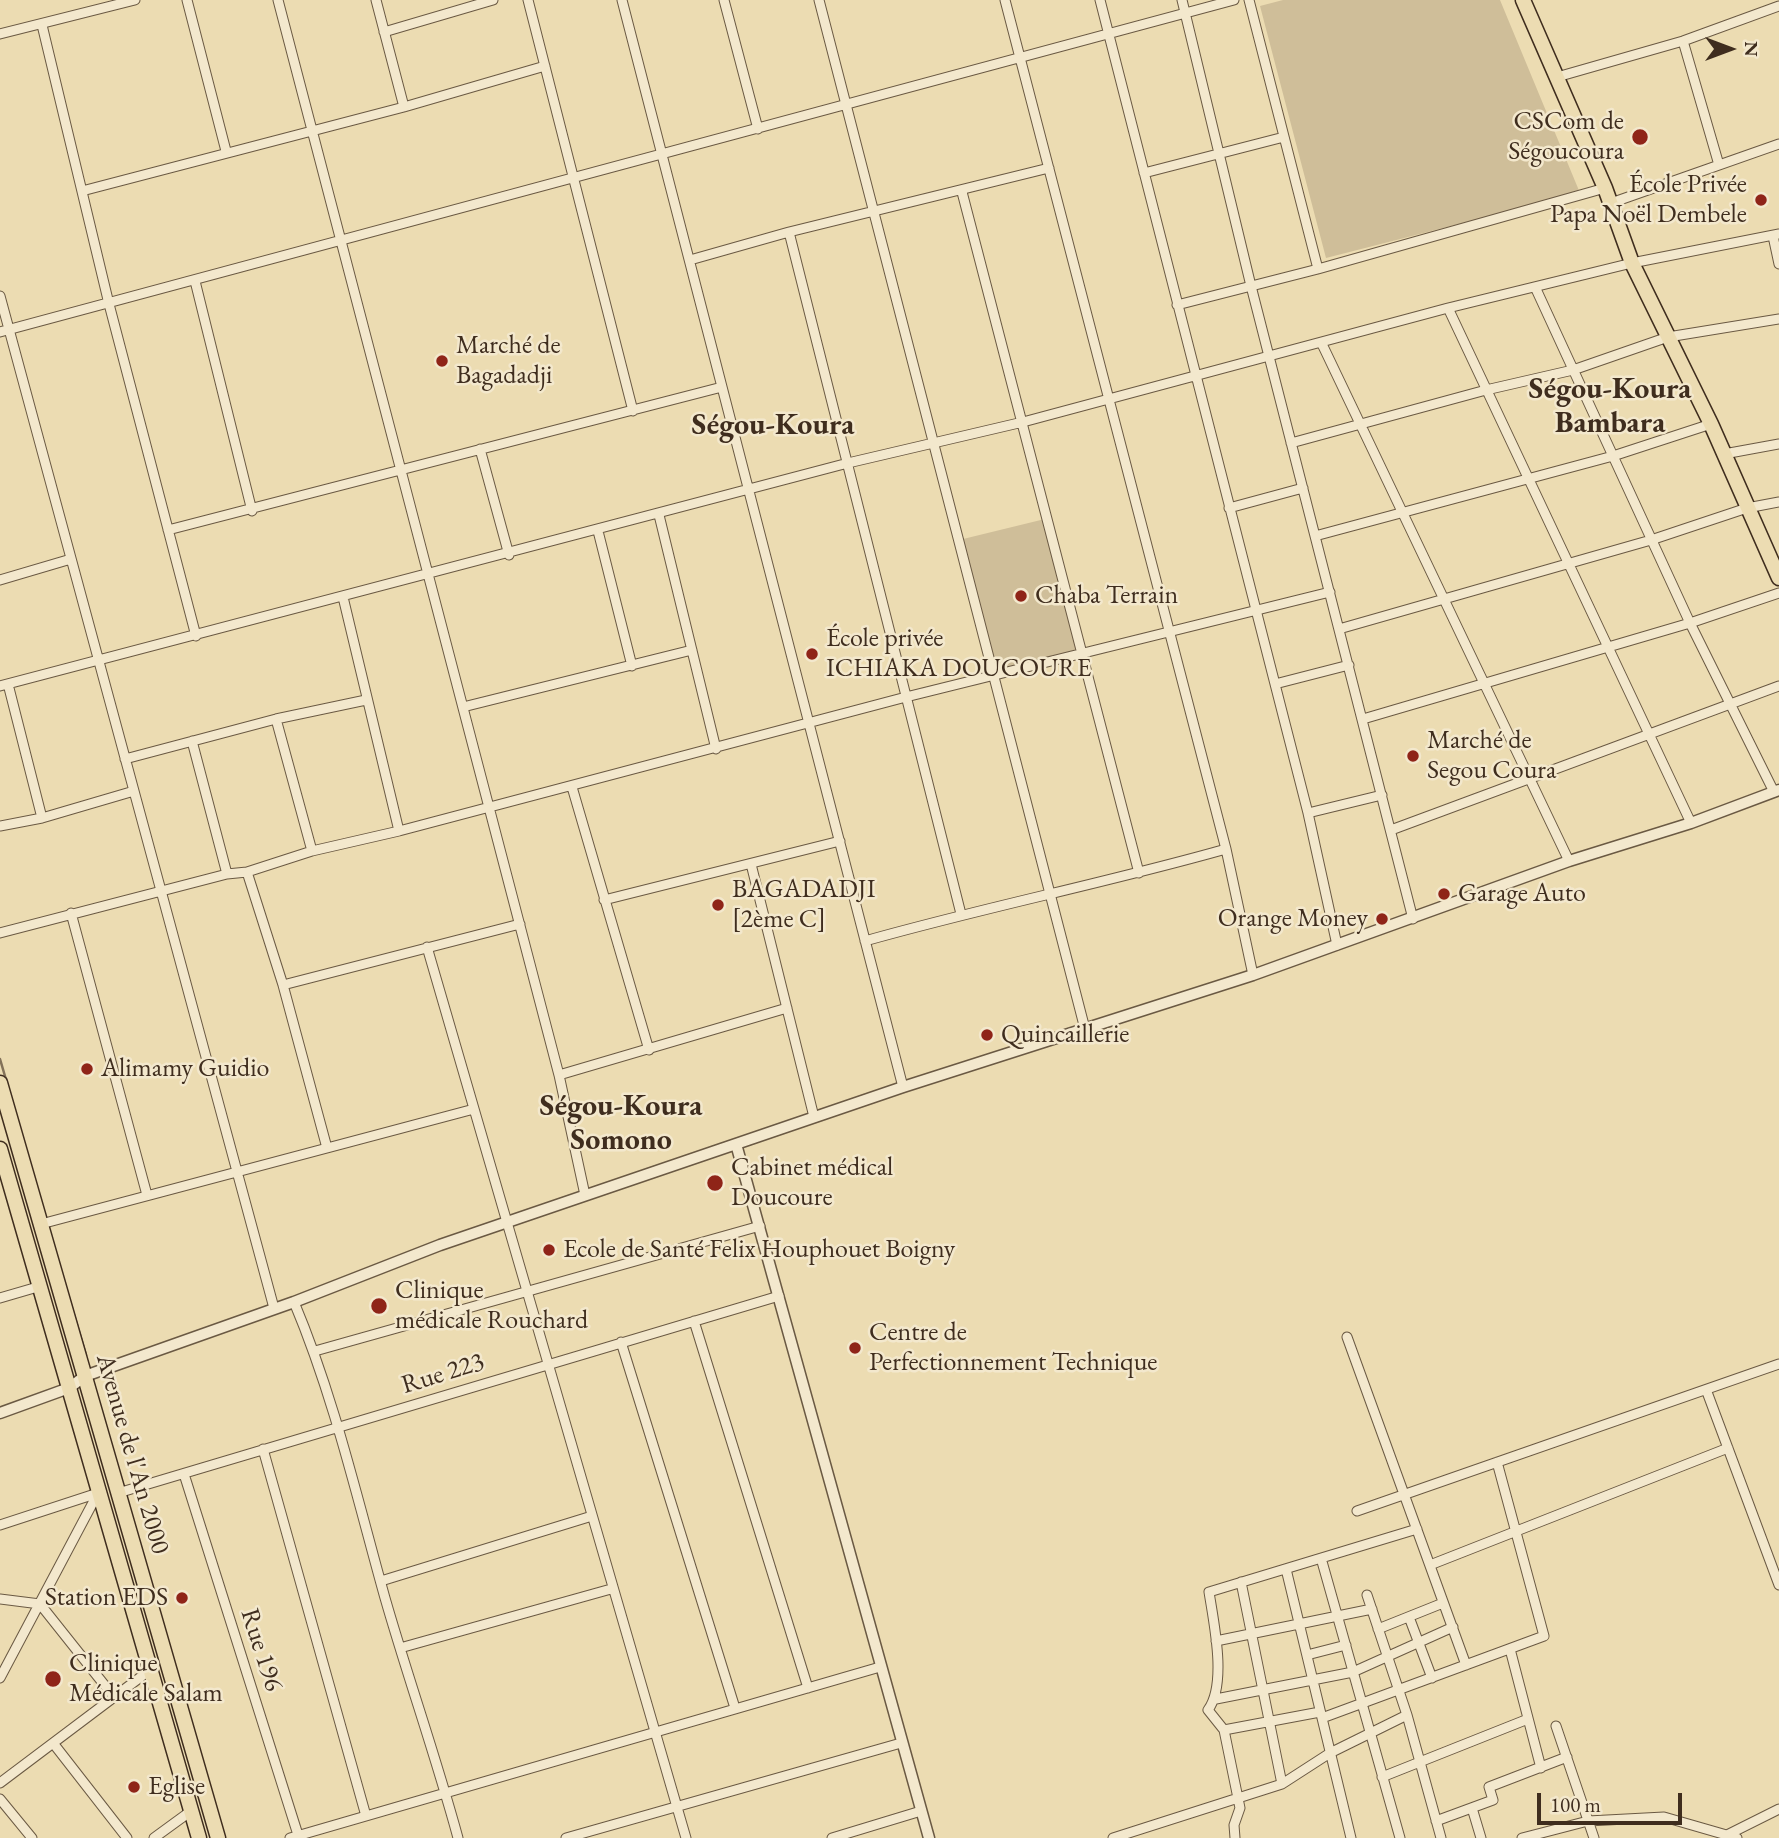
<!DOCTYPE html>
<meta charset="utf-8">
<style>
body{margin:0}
#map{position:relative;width:1779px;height:1838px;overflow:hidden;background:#ecdcb2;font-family:"EB Garamond",serif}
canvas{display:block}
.north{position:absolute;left:1695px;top:14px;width:70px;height:70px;-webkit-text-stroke:5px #f3e8cd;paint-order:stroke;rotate:90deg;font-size:19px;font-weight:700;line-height:28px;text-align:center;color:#3f2d1e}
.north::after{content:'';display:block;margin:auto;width:24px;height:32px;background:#3f2d1e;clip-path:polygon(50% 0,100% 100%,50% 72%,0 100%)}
.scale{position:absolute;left:1537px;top:1793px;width:145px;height:32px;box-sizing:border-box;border:4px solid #3f2d1e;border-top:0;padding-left:9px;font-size:21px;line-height:24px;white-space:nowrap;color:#3f2d1e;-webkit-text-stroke:5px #f3e8cd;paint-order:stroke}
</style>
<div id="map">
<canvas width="1779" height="1838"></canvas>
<div class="north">N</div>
<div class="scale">100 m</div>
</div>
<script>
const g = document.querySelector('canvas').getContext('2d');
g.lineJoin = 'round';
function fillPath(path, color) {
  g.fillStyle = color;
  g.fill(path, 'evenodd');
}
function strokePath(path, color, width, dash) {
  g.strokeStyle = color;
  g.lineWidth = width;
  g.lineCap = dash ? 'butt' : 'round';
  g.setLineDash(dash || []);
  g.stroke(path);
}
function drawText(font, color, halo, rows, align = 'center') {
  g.font = font + ' "EB Garamond",serif';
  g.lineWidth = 5;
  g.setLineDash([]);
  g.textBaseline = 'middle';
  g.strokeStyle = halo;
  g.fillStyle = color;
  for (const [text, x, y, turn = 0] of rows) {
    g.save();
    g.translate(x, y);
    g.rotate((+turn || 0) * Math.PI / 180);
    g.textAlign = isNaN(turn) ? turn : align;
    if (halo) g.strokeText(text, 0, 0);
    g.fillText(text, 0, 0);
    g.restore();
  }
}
fillPath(new Path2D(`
 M 1283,0 L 1500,0 L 1580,193 L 1326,258 L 1260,6 Z
 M 1049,518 L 1083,652 L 994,676 L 959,540 Z`), '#cfbe99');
strokePath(new Path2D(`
 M 0,1059 L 7,1083
 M 64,1281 L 86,1355`), '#837259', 2.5);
const minor = new Path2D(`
 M 187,0 L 226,151
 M 278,0 L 559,1075 L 585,1195
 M 376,0 L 404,107
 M 528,0 L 633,411
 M 622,0 L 903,1087
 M 724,0 L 758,129
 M 819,0 L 1085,1029
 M 1005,0 L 1226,849 L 1253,975
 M 1100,0 L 1308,813 L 1337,945
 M 1182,0 L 1251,286 L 1413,919
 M 1249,0 L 1318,269
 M 42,25 L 109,304 L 196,636
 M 384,32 L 493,0
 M 0,34 L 135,0
 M 1683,41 L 1719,165
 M 1557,77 L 1683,41 L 1779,6
 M 1144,173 L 1284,137
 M 82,191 L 404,107 L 545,66
 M 962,192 L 1139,873
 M 1611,203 L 1779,144
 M 789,232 L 961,914
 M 1773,236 L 1779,264
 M 690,260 L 789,232 L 1049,168
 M 195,281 L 252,511
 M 1536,289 L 1690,623 L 1774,792
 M 0,296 L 274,1308
 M 1177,305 L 1318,269 L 1605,188
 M 1448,308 L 1691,823
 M 0,332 L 1234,0
 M 1322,344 L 1569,861
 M 1291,443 L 1486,390 L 1573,370 L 1668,337 L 1779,319
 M 480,449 L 509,555
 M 1724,454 L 1779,444
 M 1229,508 L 1303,488
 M 659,515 L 716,749
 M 168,530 L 722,387
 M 598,531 L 632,666
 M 1315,536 L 1613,456 L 1711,424
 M 0,580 L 71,559
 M 343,597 L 399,831
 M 1339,629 L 1651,540 L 1747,508 L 1779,502
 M 8,684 L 42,818
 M 1275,684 L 1349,665
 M 0,686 L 848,463 L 1023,422 L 1448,308 L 1632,263 L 1779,234
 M 463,707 L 692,650
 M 276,719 L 312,851
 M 1363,719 L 1690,623 L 1779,593
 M 192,741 L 227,874
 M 125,759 L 276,719 L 366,700
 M 572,787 L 649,1050
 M 1308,813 L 1382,795
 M 0,826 L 42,818 L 134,791
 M 1391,830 L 1779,686
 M 751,864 L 814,1117
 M 247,872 L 283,985 L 327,1148
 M 604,900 L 840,841
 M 71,913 L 147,1195
 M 0,933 L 227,874 L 247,872 L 312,851 L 399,831 L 906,697 L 1330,592
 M 865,941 C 985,907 1106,883 1226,849
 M 427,947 L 686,1838
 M 283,985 L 520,924
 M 559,1075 L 787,1008
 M 41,1224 L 474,1109
 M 0,1298 L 41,1286
 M 294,1302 C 334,1397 357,1498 385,1598 C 408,1678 436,1757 458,1838
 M 694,1321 L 808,1688
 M 1347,1337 L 1466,1665
 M 621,1342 L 735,1708
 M 315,1351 L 760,1226
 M 1707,1392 L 1779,1585
 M 263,1449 L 366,1816
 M 184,1474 L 299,1838
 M 118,1493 L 779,1296
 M 1357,1511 L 1779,1364
 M 0,1525 L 98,1493
 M 1321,1558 L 1400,1838
 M 1430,1565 L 1728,1448
 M 1286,1569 L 1351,1838
 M 381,1581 L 592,1516
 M 1241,1582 L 1282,1784
 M 1367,1595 L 1407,1715 L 1441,1838
 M 0,1599 L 40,1604 L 114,1697
 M 1409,1617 L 1432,1678
 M 1378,1629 L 1443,1603
 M 1216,1641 L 1372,1609
 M 400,1648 L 611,1589
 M 1510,1649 L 1541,1768
 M 1307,1655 L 1346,1645
 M 0,1678 L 98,1493
 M 1216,1699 L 1353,1672 L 1453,1627
 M 1322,1718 L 1544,1636 L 1497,1462
 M 1556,1726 L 1594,1838
 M 1224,1730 L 1320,1712
 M 53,1743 L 127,1838
 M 1382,1777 L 1528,1719
 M 0,1783 L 150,1670
 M 0,1799 L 32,1838
 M 1472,1808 L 1481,1838
 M 1436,1821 L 1493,1800 L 1489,1787 L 1567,1757
 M 1727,1835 L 1779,1809
 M 154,1838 L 191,1811
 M 290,1838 L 880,1667
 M 566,1838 L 901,1743
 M 832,1838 L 921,1811
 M 1113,1838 L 1282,1784 L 1330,1753 L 1407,1715
 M 1235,1838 L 1234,1825 L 1240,1808 L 1224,1730 L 1208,1710 C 1227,1684 1214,1624 1209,1592 L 1417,1529
 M 1522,1838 L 1588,1821 L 1664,1817 L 1737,1838`);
const tertiary = new Path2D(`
 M 736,1144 L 929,1838
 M 0,1413 L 69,1388 L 85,1376 L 294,1302 L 440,1245 L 903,1087 L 1253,975 L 1569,861 L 1691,823 L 1779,790`);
const primary = new Path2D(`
 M 0,1083 L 218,1838
 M 0,1149 L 199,1838`);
const trunk = new Path2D(`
 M 1523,0 L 1605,188 L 1632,263 L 1711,424 L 1779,578`);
strokePath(minor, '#6a5943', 11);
strokePath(tertiary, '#6a5943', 13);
strokePath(primary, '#3f2d1e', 17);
strokePath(trunk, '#3f2d1e', 17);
strokePath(minor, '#f3e8cd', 9);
strokePath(tertiary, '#f3e8cd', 10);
strokePath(primary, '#ecdcb2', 14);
strokePath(trunk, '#ecdcb2', 14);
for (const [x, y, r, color] of [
 [1640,137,9,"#8f2418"],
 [1761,200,7,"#8f2418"],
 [442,361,7,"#8f2418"],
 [1021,596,7,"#8f2418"],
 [812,654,7,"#8f2418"],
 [1413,756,7,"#8f2418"],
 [1444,894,7,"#8f2418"],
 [718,905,7,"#8f2418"],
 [1382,919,7,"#8f2418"],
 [987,1035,7,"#8f2418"],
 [87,1069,7,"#8f2418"],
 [715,1183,9,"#8f2418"],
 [549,1250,7,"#8f2418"],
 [379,1306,9,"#8f2418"],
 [855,1348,7,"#8f2418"],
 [182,1598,7,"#8f2418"],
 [53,1679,9,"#8f2418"],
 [134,1787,7,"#8f2418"]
]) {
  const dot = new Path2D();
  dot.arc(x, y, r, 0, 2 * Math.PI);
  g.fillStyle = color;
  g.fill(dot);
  strokePath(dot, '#f3e8cd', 2.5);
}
drawText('26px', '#3f2d1e', '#f3e8cd', [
 ["CSCom de",1624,122,"right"],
 ["Ségoucoura",1624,152,"right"],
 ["École Privée",1747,185,"right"],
 ["Papa Noël Dembele",1747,215,"right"],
 ["Marché de",456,346],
 ["Bagadadji",456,376],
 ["Chaba Terrain",1035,596],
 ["École privée",826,639],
 ["ICHIAKA DOUCOURE",826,669],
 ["Marché de",1427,741],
 ["Segou Coura",1427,771],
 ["BAGADADJI",732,890],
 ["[2ème C]",732,920],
 ["Garage Auto",1458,894],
 ["Orange Money",1368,919,"right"],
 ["Quincaillerie",1001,1035],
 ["Alimamy Guidio",101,1069],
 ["Cabinet médical",731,1168],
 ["Doucoure",731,1198],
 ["Ecole de Santé Felix Houphouet Boigny",563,1250],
 ["Clinique",395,1291],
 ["médicale Rouchard",395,1321],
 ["Centre de",869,1333],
 ["Perfectionnement Technique",869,1363],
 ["Station EDS",168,1598,"right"],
 ["Clinique",69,1664],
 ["Médicale Salam",69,1694],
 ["Eglise",148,1787]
], 'left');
drawText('26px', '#3f2d1e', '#f3e8cd', [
 ["Rue 223",443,1374,-17],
 ["Avenue de l'An 2000",132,1454,74],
 ["Rue 196",261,1650,72]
]);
drawText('bold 30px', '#3f2d1e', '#f3e8cd', [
 ["Ségou-Koura",1610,390],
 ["Bambara",1610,424],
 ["Ségou-Koura",773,426],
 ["Ségou-Koura",621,1107],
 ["Somono",621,1141]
]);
</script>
